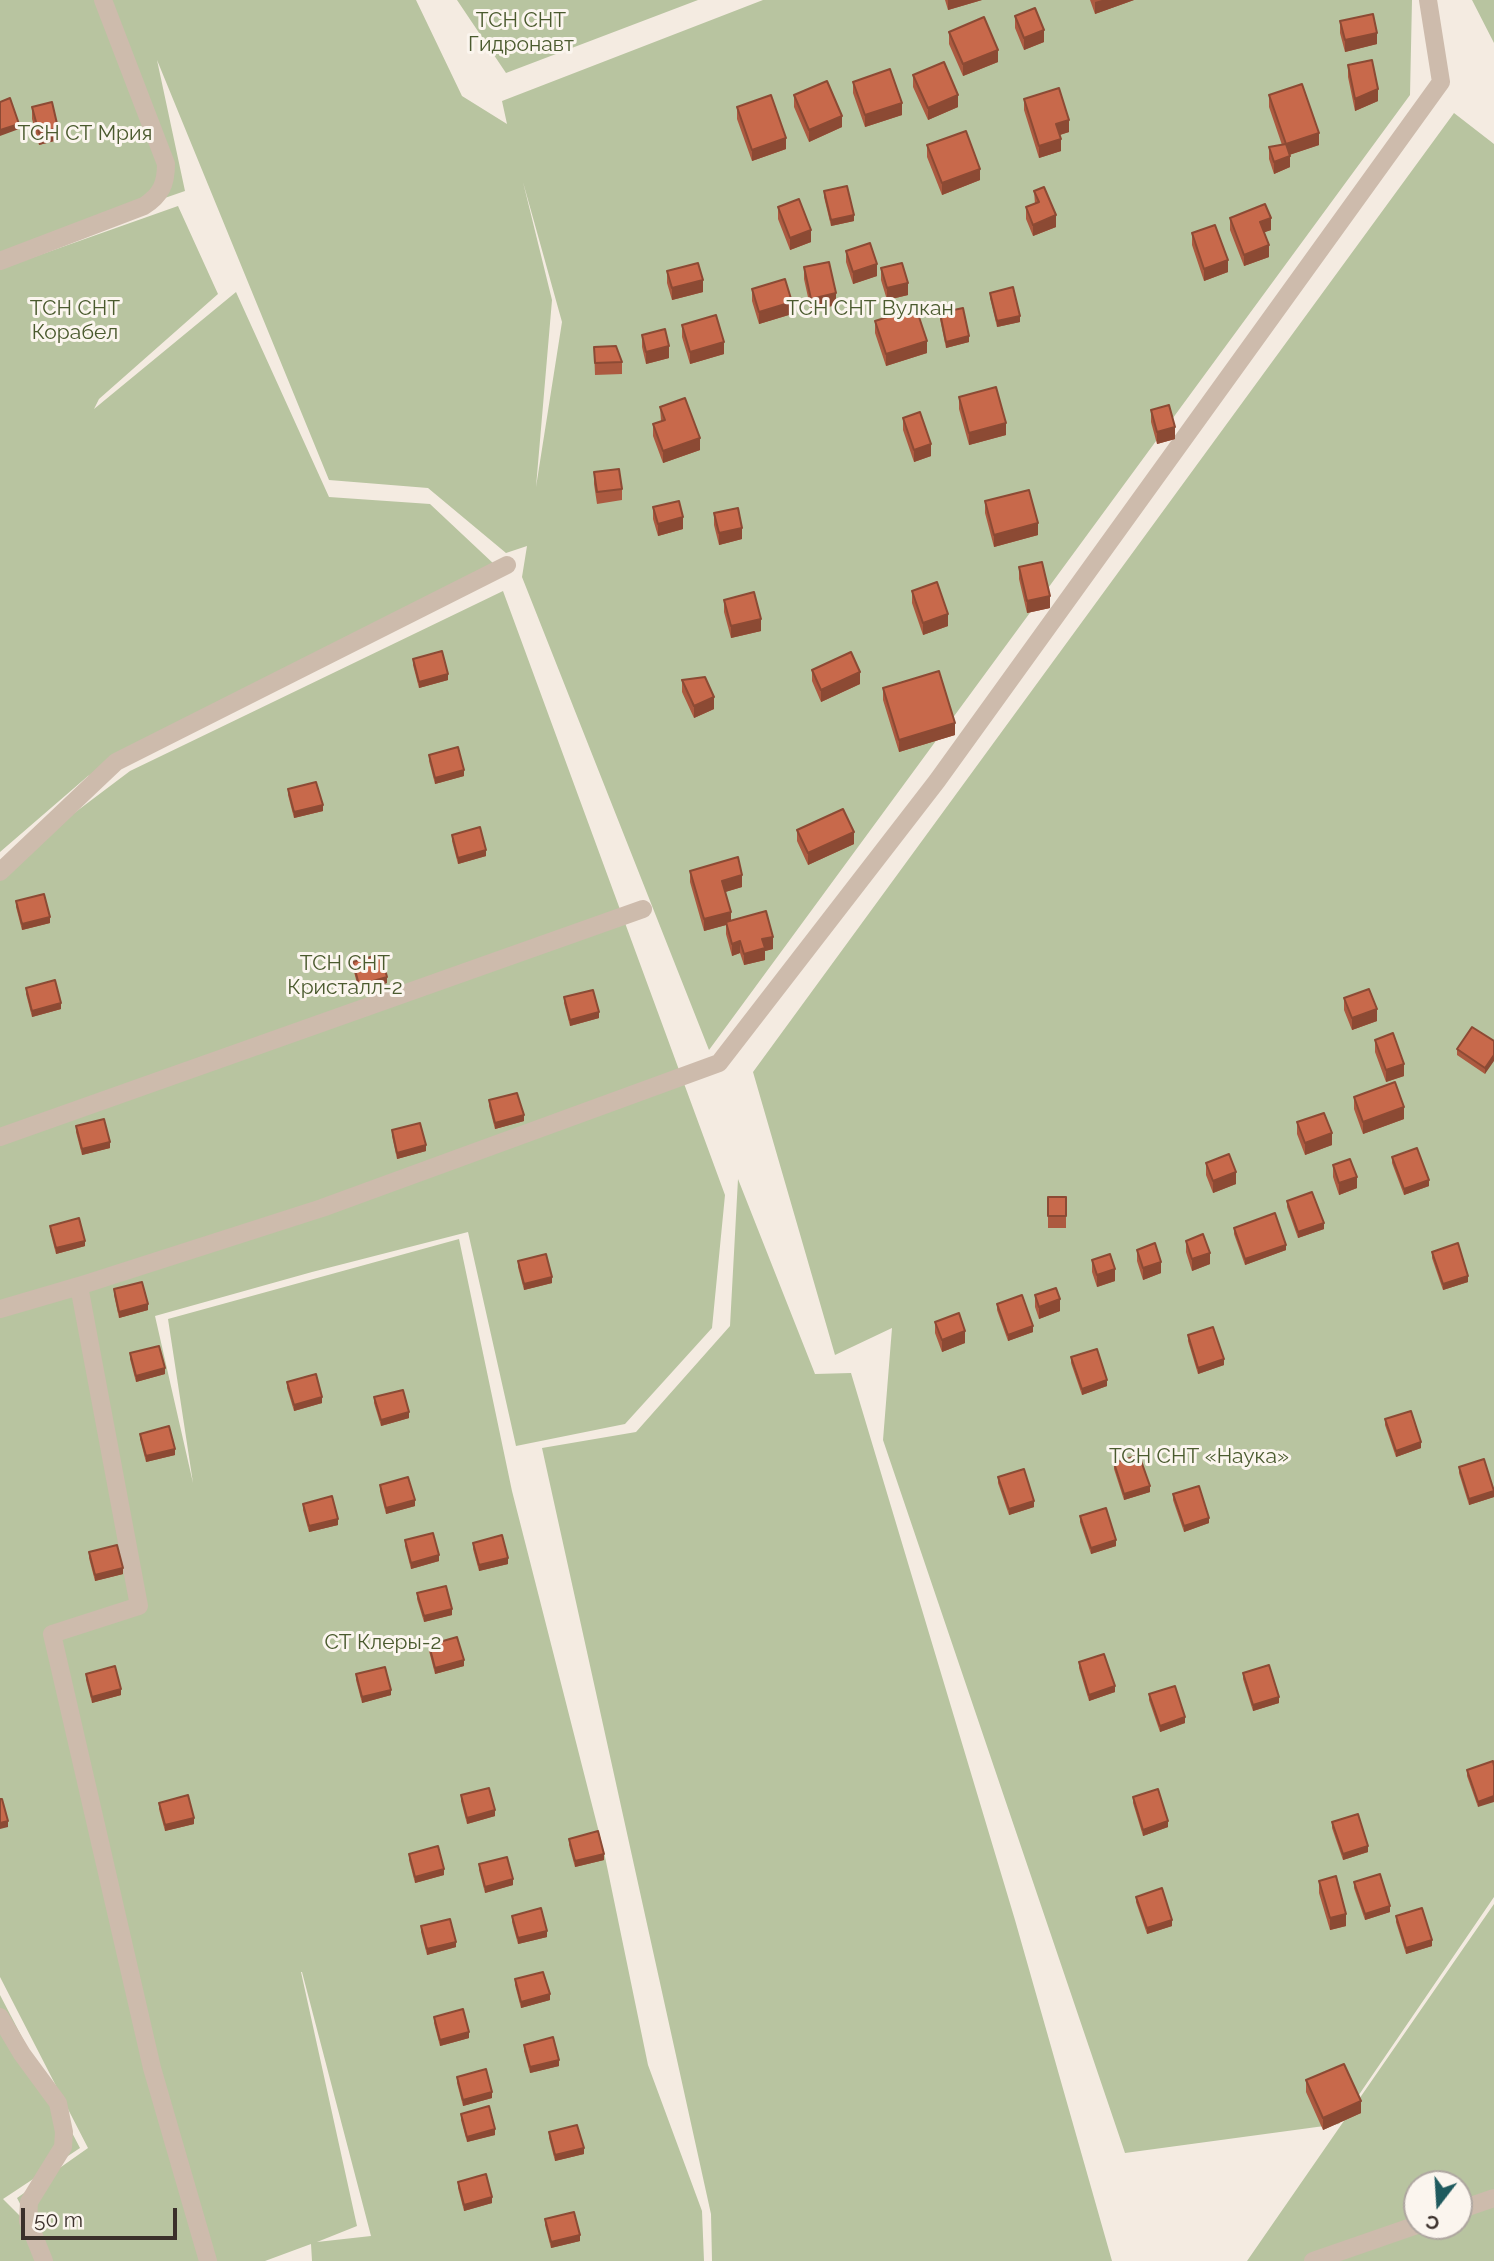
<!DOCTYPE html>
<meta charset="utf-8">
<style>
body{margin:0}
#map{position:relative;width:1494px;height:2261px;overflow:hidden;background:#f4ebe1;font-family:Raleway,sans-serif}
canvas{display:block}
.north{position:absolute;left:1403px;top:2170px;width:70px;height:70px;box-sizing:border-box;background:#fbf5ee;border:2px solid #aea6a0;border-radius:50%;rotate:197deg;font-size:19px;font-weight:700;line-height:28px;text-align:center;color:#3b302b}
.north::after{content:'';display:block;margin:auto;width:24px;height:32px;background:#1f5a5e;clip-path:polygon(50% 0,100% 100%,50% 72%,0 100%)}
.scale{position:absolute;left:21px;top:2208px;width:156px;height:32px;box-sizing:border-box;border:4px solid #3b302b;border-top:0;padding-left:9px;font-size:21px;line-height:24px;white-space:nowrap;color:#3b302b;-webkit-text-stroke:5px #fbf5ee;paint-order:stroke}
</style>
<div id="map">
<canvas width="1494" height="2261"></canvas>
<div class="north">С</div>
<div class="scale">50 m</div>
</div>
<script>
const g = document.querySelector('canvas').getContext('2d');
g.lineJoin = 'round';
function fillPath(path, color) {
  g.fillStyle = color;
  g.fill(path, 'evenodd');
}
function strokePath(path, color, width, dash) {
  g.strokeStyle = color;
  g.lineWidth = width;
  g.lineCap = dash ? 'butt' : 'round';
  g.setLineDash(dash || []);
  g.stroke(path);
}
function drawText(font, color, halo, rows, align = 'center') {
  g.font = font + ' Raleway,sans-serif';
  g.lineWidth = 6;
  g.setLineDash([]);
  g.textBaseline = 'middle';
  g.strokeStyle = halo;
  g.fillStyle = color;
  for (const [text, x, y, turn = 0] of rows) {
    g.save();
    g.translate(x, y);
    g.rotate((+turn || 0) * Math.PI / 180);
    g.textAlign = isNaN(turn) ? turn : align;
    if (halo) g.strokeText(text, 0, 0);
    g.fillText(text, 0, 0);
    g.restore();
  }
}
fillPath(new Path2D(`
 M 0,0 L 416,0 L 462,96 L 507,124 L 502,101 L 763,0 L 1412,0 L 1410,95 L 709,1050 L 522,577 L 527,546 L 506,553 L 428,488 L 329,480 L 157,60 L 185,191 L 0,255 ZM 523,182 L 562,322 L 536,487 L 552,300 Z
 M 457,0 L 698,0 L 506,73 Z
 M 1472,0 L 1494,0 L 1494,43 Z
 M 1454,113 L 1494,144 L 1494,1897 L 1339,2124 L 1125,2153 L 883,1440 L 892,1328 L 835,1355 L 753,1072 Z
 M 178,206 L 218,294 L 99,399 L 94,409 L 236,292 L 329,497 L 430,504 L 495,565 L 88,776 L 0,852 L 0,269 Z
 M 503,591 L 725,1195 L 712,1328 L 625,1424 L 516,1446 L 468,1232 L 312,1272 L 155,1316 L 193,1483 L 168,1319 L 459,1239 L 512,1491 L 604,1852 L 648,2065 L 702,2211 L 704,2261 L 312,2261 L 311,2244 L 265,2261 L 50,2261 L 17,2198 L 88,2148 L 0,1977 L 0,869 L 130,771 ZM 301,1972 L 302,1972 L 371,2236 L 317,2242 L 357,2226 Z
 M 738,1179 L 815,1374 L 851,1373 L 1015,1920 L 1112,2261 L 712,2261 L 711,2214 L 542,1448 L 636,1432 L 730,1326 Z
 M 1494,1904 L 1494,2261 L 1247,2261 ZM 1417,2184 L 1459,2184 L 1459,2226 L 1417,2226 Z
 M 0,1995 L 80,2148 L 3,2199 L 22,2218 L 37,2261 L 0,2261 Z`), '#b8c4a0');
strokePath(new Path2D(`
 M 0,261 L 144,206 C 161,195 166,184 166,164 L 103,0
 M 0,872 L 116,762 L 507,565
 M 0,1137 L 643,909
 M 79,1286 L 139,1606 L 52,1634 L 152,2068 L 208,2261
 M 0,1309 L 79,1286 L 322,1208 L 719,1063 L 937,781 L 1441,82 L 1428,0
 M 0,2017 L 22,2054 L 58,2103 L 64,2132 L 63,2147 L 29,2202 L 28,2221 L 44,2261
 M 1459,2210 L 1494,2198
 M 1313,2261 L 1417,2225`), '#cdbbac', 18);
fillPath(new Path2D(`
 M 945,0 L 982,0 L 948,10 Z
 M 1090,0 L 1134,0 L 1095,14 Z
 M 1015,16 L 1044,42 L 1024,50 L 1015,28 Z
 M 1340,21 L 1377,44 L 1345,52 L 1340,33 Z
 M 949,32 L 998,62 L 963,76 L 949,44 Z
 M 1348,65 L 1378,101 L 1355,111 L 1348,77 Z
 M 913,75 L 958,107 L 928,120 L 913,87 Z
 M 853,82 L 902,115 L 865,127 L 853,93 Z
 M 794,95 L 842,127 L 809,142 L 794,107 Z
 M 1269,95 L 1319,145 L 1289,155 L 1290,167 L 1274,174 L 1269,159 L 1269,147 L 1282,145 L 1269,107 Z
 M 1024,99 L 1069,132 L 1060,135 L 1061,151 L 1039,158 L 1024,110 Z
 M 32,107 L 58,140 L 39,145 L 32,119 Z
 M 737,107 L 786,149 L 752,161 L 737,119 Z
 M 927,145 L 980,180 L 942,195 L 927,157 Z
 M 824,191 L 854,221 L 831,226 L 824,197 Z
 M 1034,191 L 1056,227 L 1033,236 L 1026,219 L 1026,207 L 1035,204 Z
 M 778,207 L 811,242 L 790,250 L 778,219 Z
 M 1230,218 L 1271,230 L 1264,232 L 1269,257 L 1244,266 L 1230,230 Z
 M 1192,233 L 1228,272 L 1204,281 L 1192,245 Z
 M 846,251 L 877,276 L 853,284 L 846,262 Z
 M 804,267 L 836,305 L 811,311 L 804,279 Z
 M 881,268 L 908,295 L 887,300 L 881,280 Z
 M 667,271 L 703,292 L 672,300 L 667,283 Z
 M 752,289 L 792,314 L 759,324 L 752,301 Z
 M 990,293 L 1020,322 L 997,327 L 990,298 Z
 M 940,313 L 969,342 L 946,348 L 940,319 Z
 M 875,321 L 927,353 L 886,366 L 875,333 Z
 M 682,325 L 724,354 L 690,364 L 682,337 Z
 M 642,335 L 669,358 L 646,364 L 642,347 Z
 M 594,347 L 622,362 L 622,374 L 595,375 Z
 M 959,397 L 1006,435 L 969,445 L 959,409 Z
 M 660,407 L 700,450 L 663,463 L 653,436 L 653,424 L 661,421 Z
 M 1151,410 L 1175,439 L 1157,444 L 1151,422 Z
 M 903,418 L 931,456 L 914,462 L 903,430 Z
 M 594,472 L 622,489 L 622,500 L 597,504 L 594,484 Z
 M 985,501 L 1038,535 L 994,547 L 985,513 Z
 M 653,507 L 683,529 L 658,536 L 653,519 Z
 M 714,513 L 742,539 L 719,545 L 714,525 Z
 M 1019,567 L 1050,608 L 1027,613 L 1019,579 Z
 M 912,591 L 948,626 L 923,635 L 912,603 Z
 M 724,600 L 761,631 L 731,638 L 724,612 Z
 M 413,659 L 448,680 L 419,688 L 413,665 Z
 M 812,670 L 860,684 L 821,702 L 812,681 Z
 M 682,680 L 714,709 L 694,718 L 682,692 Z
 M 883,688 L 955,735 L 899,752 L 883,700 Z
 M 429,755 L 464,776 L 435,784 L 429,761 Z
 M 288,789 L 323,811 L 294,818 L 288,795 Z
 M 797,830 L 854,844 L 808,865 L 797,841 Z
 M 452,835 L 486,856 L 458,864 L 452,841 Z
 M 690,871 L 742,887 L 725,892 L 731,921 L 773,949 L 765,951 L 765,960 L 744,965 L 740,953 L 732,956 L 726,934 L 726,925 L 704,931 L 690,882 Z
 M 16,901 L 50,923 L 22,930 L 16,907 Z
 M 353,962 L 387,983 L 359,991 L 353,968 Z
 M 26,988 L 61,1009 L 32,1017 L 26,994 Z
 M 564,997 L 599,1018 L 570,1026 L 564,1003 Z
 M 1344,998 L 1377,1021 L 1352,1030 L 1344,1010 Z
 M 1375,1040 L 1404,1076 L 1386,1082 L 1375,1052 Z
 M 1494,1041 L 1485,1074 L 1457,1055 L 1457,1049 Z
 M 1354,1097 L 1404,1119 L 1363,1134 L 1354,1109 Z
 M 489,1100 L 524,1121 L 495,1129 L 489,1106 Z
 M 1297,1122 L 1332,1145 L 1305,1155 L 1297,1134 Z
 M 76,1126 L 110,1148 L 82,1155 L 76,1132 Z
 M 392,1130 L 426,1151 L 397,1159 L 392,1136 Z
 M 1392,1157 L 1429,1186 L 1404,1195 L 1392,1163 Z
 M 1206,1163 L 1236,1184 L 1213,1193 L 1206,1175 Z
 M 1333,1165 L 1357,1188 L 1339,1195 L 1333,1177 Z
 M 1048,1197 L 1066,1197 L 1066,1228 L 1048,1228 Z
 M 1287,1201 L 1324,1229 L 1298,1238 L 1287,1207 Z
 M 50,1226 L 85,1246 L 56,1254 L 50,1231 Z
 M 1234,1228 L 1286,1250 L 1245,1265 L 1234,1234 Z
 M 1186,1241 L 1210,1264 L 1192,1271 L 1186,1252 Z
 M 1137,1250 L 1161,1273 L 1143,1280 L 1137,1261 Z
 M 1432,1252 L 1468,1282 L 1443,1290 L 1432,1258 Z
 M 1092,1260 L 1115,1281 L 1097,1287 L 1092,1272 Z
 M 518,1261 L 552,1283 L 524,1290 L 518,1267 Z
 M 114,1289 L 148,1310 L 119,1318 L 114,1295 Z
 M 1035,1295 L 1060,1311 L 1039,1319 L 1035,1307 Z
 M 997,1304 L 1033,1332 L 1008,1341 L 997,1310 Z
 M 935,1322 L 965,1343 L 942,1352 L 935,1333 Z
 M 1188,1335 L 1224,1365 L 1198,1374 L 1188,1341 Z
 M 130,1353 L 165,1374 L 136,1382 L 130,1359 Z
 M 1071,1357 L 1107,1386 L 1082,1395 L 1071,1363 Z
 M 287,1382 L 322,1403 L 294,1411 L 287,1388 Z
 M 374,1397 L 409,1418 L 381,1426 L 374,1403 Z
 M 1385,1419 L 1421,1448 L 1396,1457 L 1385,1425 Z
 M 140,1434 L 175,1455 L 146,1462 L 140,1439 Z
 M 1114,1463 L 1150,1492 L 1124,1500 L 1114,1469 Z
 M 1459,1467 L 1494,1488 L 1494,1497 L 1469,1505 L 1459,1473 Z
 M 998,1477 L 1034,1507 L 1009,1515 L 998,1483 Z
 M 380,1485 L 415,1506 L 386,1514 L 380,1491 Z
 M 1173,1494 L 1209,1523 L 1184,1532 L 1173,1500 Z
 M 303,1504 L 338,1525 L 309,1532 L 303,1510 Z
 M 1080,1516 L 1116,1546 L 1091,1554 L 1080,1522 Z
 M 405,1540 L 439,1561 L 411,1569 L 405,1546 Z
 M 473,1543 L 508,1564 L 479,1571 L 473,1549 Z
 M 89,1552 L 123,1574 L 95,1581 L 89,1558 Z
 M 417,1593 L 452,1615 L 424,1622 L 417,1599 Z
 M 429,1645 L 464,1666 L 435,1674 L 429,1651 Z
 M 1079,1662 L 1115,1692 L 1089,1701 L 1079,1668 Z
 M 1243,1673 L 1279,1703 L 1253,1711 L 1243,1679 Z
 M 86,1674 L 121,1695 L 92,1703 L 86,1680 Z
 M 356,1674 L 391,1695 L 362,1703 L 356,1680 Z
 M 1149,1694 L 1185,1723 L 1160,1732 L 1149,1700 Z
 M 1493,1761 L 1478,1807 L 1467,1776 L 1467,1770 Z
 M 461,1795 L 495,1816 L 467,1824 L 461,1801 Z
 M 1133,1797 L 1168,1827 L 1143,1836 L 1133,1803 Z
 M 159,1803 L 194,1824 L 165,1831 L 159,1809 Z
 M 1332,1822 L 1368,1852 L 1343,1860 L 1332,1828 Z
 M 569,1839 L 604,1860 L 575,1867 L 569,1845 Z
 M 409,1854 L 444,1875 L 415,1883 L 409,1860 Z
 M 479,1864 L 513,1885 L 485,1893 L 479,1870 Z
 M 1319,1881 L 1346,1926 L 1330,1930 L 1319,1893 Z
 M 1354,1882 L 1390,1912 L 1365,1920 L 1354,1888 Z
 M 1136,1897 L 1172,1926 L 1147,1934 L 1136,1902 Z
 M 512,1916 L 547,1937 L 518,1944 L 512,1922 Z
 M 1396,1916 L 1432,1946 L 1406,1954 L 1396,1922 Z
 M 421,1926 L 456,1947 L 427,1955 L 421,1932 Z
 M 515,1979 L 550,2000 L 521,2008 L 515,1985 Z
 M 434,2017 L 469,2038 L 440,2046 L 434,2023 Z
 M 524,2045 L 559,2066 L 530,2073 L 524,2051 Z
 M 457,2077 L 492,2098 L 463,2106 L 457,2083 Z
 M 1306,2080 L 1361,2113 L 1323,2130 L 1306,2092 Z
 M 461,2114 L 495,2135 L 467,2142 L 461,2120 Z
 M 549,2132 L 584,2154 L 555,2161 L 549,2138 Z
 M 458,2182 L 492,2203 L 464,2211 L 458,2188 Z
 M 545,2219 L 580,2241 L 551,2248 L 545,2225 Z`), '#ac5a40');
fillPath(new Path2D(`
 M 948,0 L 982,0 L 948,10 Z
 M 1102,0 L 1134,0 L 1095,14 L 1095,2 Z
 M 1044,30 L 1044,42 L 1024,50 L 1024,38 Z
 M 1377,33 L 1377,44 L 1345,52 L 1345,40 Z
 M 998,50 L 998,62 L 963,76 L 963,64 Z
 M 1378,89 L 1378,101 L 1355,111 L 1355,99 Z
 M 958,95 L 958,107 L 928,120 L 928,108 Z
 M 902,103 L 902,115 L 865,127 L 865,115 Z
 M 842,116 L 842,127 L 809,142 L 809,130 Z
 M 1069,120 L 1069,132 L 1056,136 L 1056,124 Z
 M 19,124 L 19,129 L 0,136 L 0,130 Z
 M 58,128 L 58,140 L 39,145 L 39,133 Z
 M 1319,133 L 1319,145 L 1286,156 L 1286,144 Z
 M 786,138 L 786,149 L 752,161 L 752,150 Z
 M 1061,139 L 1061,151 L 1039,158 L 1039,146 Z
 M 1290,156 L 1290,167 L 1274,174 L 1274,162 Z
 M 980,169 L 980,180 L 942,195 L 942,183 Z
 M 854,215 L 854,221 L 831,226 L 831,220 Z
 M 1056,215 L 1056,227 L 1033,236 L 1033,225 Z
 M 1271,218 L 1271,230 L 1260,234 L 1260,222 Z
 M 811,230 L 811,242 L 790,250 L 790,238 Z
 M 1269,245 L 1269,257 L 1244,266 L 1244,255 Z
 M 1228,260 L 1228,272 L 1204,281 L 1204,269 Z
 M 877,264 L 877,276 L 853,284 L 853,272 Z
 M 703,280 L 703,292 L 672,300 L 672,288 Z
 M 908,283 L 908,295 L 887,300 L 887,288 Z
 M 836,293 L 836,305 L 811,311 L 811,299 Z
 M 792,302 L 792,314 L 759,324 L 759,312 Z
 M 1020,316 L 1020,322 L 997,327 L 997,321 Z
 M 969,336 L 969,342 L 946,348 L 946,342 Z
 M 927,341 L 927,353 L 886,366 L 886,354 Z
 M 724,342 L 724,354 L 690,364 L 690,352 Z
 M 669,346 L 669,358 L 646,364 L 646,352 Z
 M 1006,423 L 1006,435 L 969,445 L 969,433 Z
 M 1175,427 L 1175,439 L 1157,444 L 1157,432 Z
 M 700,438 L 700,450 L 663,463 L 663,451 Z
 M 931,444 L 931,456 L 914,462 L 914,450 Z
 M 683,517 L 683,529 L 658,536 L 658,524 Z
 M 1038,523 L 1038,535 L 994,547 L 994,535 Z
 M 742,528 L 742,539 L 719,545 L 719,533 Z
 M 1050,596 L 1050,608 L 1027,613 L 1027,601 Z
 M 948,614 L 948,626 L 923,635 L 923,623 Z
 M 761,619 L 761,631 L 731,638 L 731,626 Z
 M 860,672 L 860,684 L 821,702 L 821,690 Z
 M 448,674 L 448,680 L 419,688 L 419,682 Z
 M 714,697 L 714,709 L 694,718 L 694,706 Z
 M 955,723 L 955,735 L 899,752 L 899,740 Z
 M 464,770 L 464,776 L 435,784 L 435,778 Z
 M 323,805 L 323,811 L 294,818 L 294,812 Z
 M 854,832 L 854,844 L 808,865 L 808,853 Z
 M 486,850 L 486,856 L 458,864 L 458,858 Z
 M 742,875 L 742,887 L 722,893 L 722,881 Z
 M 731,912 L 731,923 L 726,922 L 726,925 L 704,931 L 704,919 Z
 M 50,917 L 50,923 L 22,930 L 22,924 Z
 M 773,937 L 773,949 L 765,951 L 765,960 L 744,965 L 744,954 L 762,939 Z
 M 740,941 L 740,953 L 732,956 L 732,944 Z
 M 387,977 L 387,983 L 359,991 L 359,985 Z
 M 61,1003 L 61,1009 L 32,1017 L 32,1011 Z
 M 1377,1009 L 1377,1021 L 1352,1030 L 1352,1018 Z
 M 599,1012 L 599,1018 L 570,1026 L 570,1020 Z
 M 1494,1055 L 1494,1061 L 1485,1074 L 1485,1068 Z
 M 1404,1064 L 1404,1076 L 1386,1082 L 1386,1070 Z
 M 1404,1107 L 1404,1119 L 1363,1134 L 1363,1122 Z
 M 524,1115 L 524,1121 L 495,1129 L 495,1123 Z
 M 1332,1133 L 1332,1145 L 1305,1155 L 1305,1143 Z
 M 110,1142 L 110,1148 L 82,1155 L 82,1149 Z
 M 426,1145 L 426,1151 L 397,1159 L 397,1153 Z
 M 1236,1172 L 1236,1184 L 1213,1193 L 1213,1181 Z
 M 1357,1177 L 1357,1188 L 1339,1195 L 1339,1183 Z
 M 1429,1180 L 1429,1186 L 1404,1195 L 1404,1189 Z
 M 1324,1223 L 1324,1229 L 1298,1238 L 1298,1232 Z
 M 85,1241 L 85,1246 L 56,1254 L 56,1248 Z
 M 1286,1245 L 1286,1250 L 1245,1265 L 1245,1259 Z
 M 1210,1253 L 1210,1264 L 1192,1271 L 1192,1259 Z
 M 1161,1262 L 1161,1273 L 1143,1280 L 1143,1268 Z
 M 1115,1269 L 1115,1281 L 1097,1287 L 1097,1275 Z
 M 1468,1276 L 1468,1282 L 1443,1290 L 1443,1284 Z
 M 552,1277 L 552,1283 L 524,1290 L 524,1284 Z
 M 1060,1299 L 1060,1311 L 1039,1319 L 1039,1307 Z
 M 148,1304 L 148,1310 L 119,1318 L 119,1312 Z
 M 1033,1326 L 1033,1332 L 1008,1341 L 1008,1335 Z
 M 965,1331 L 965,1343 L 942,1352 L 942,1340 Z
 M 1224,1359 L 1224,1365 L 1198,1374 L 1198,1368 Z
 M 165,1368 L 165,1374 L 136,1382 L 136,1376 Z
 M 1107,1380 L 1107,1386 L 1082,1395 L 1082,1389 Z
 M 322,1397 L 322,1403 L 294,1411 L 294,1405 Z
 M 409,1412 L 409,1418 L 381,1426 L 381,1420 Z
 M 1421,1442 L 1421,1448 L 1396,1457 L 1396,1451 Z
 M 175,1449 L 175,1455 L 146,1462 L 146,1456 Z
 M 1150,1486 L 1150,1492 L 1124,1500 L 1124,1494 Z
 M 1494,1491 L 1494,1497 L 1469,1505 L 1469,1499 Z
 M 415,1500 L 415,1506 L 386,1514 L 386,1508 Z
 M 1034,1501 L 1034,1507 L 1009,1515 L 1009,1509 Z
 M 1209,1518 L 1209,1523 L 1184,1532 L 1184,1526 Z
 M 338,1519 L 338,1525 L 309,1532 L 309,1526 Z
 M 1116,1540 L 1116,1546 L 1091,1554 L 1091,1548 Z
 M 439,1555 L 439,1561 L 411,1569 L 411,1563 Z
 M 508,1558 L 508,1564 L 479,1571 L 479,1565 Z
 M 123,1568 L 123,1574 L 95,1581 L 95,1575 Z
 M 452,1609 L 452,1615 L 424,1622 L 424,1616 Z
 M 464,1660 L 464,1666 L 435,1674 L 435,1668 Z
 M 1115,1686 L 1115,1692 L 1089,1701 L 1089,1695 Z
 M 121,1689 L 121,1695 L 92,1703 L 92,1697 Z
 M 391,1690 L 391,1695 L 362,1703 L 362,1697 Z
 M 1279,1697 L 1279,1703 L 1253,1711 L 1253,1705 Z
 M 1185,1717 L 1185,1723 L 1160,1732 L 1160,1726 Z
 M 1494,1796 L 1494,1802 L 1478,1807 L 1478,1802 Z
 M 495,1810 L 495,1816 L 467,1824 L 467,1818 Z
 M 194,1818 L 194,1824 L 165,1831 L 165,1825 Z
 M 8,1821 L 8,1827 L 0,1829 L 0,1823 Z
 M 1168,1821 L 1168,1827 L 1143,1836 L 1143,1830 Z
 M 1368,1846 L 1368,1852 L 1343,1860 L 1343,1854 Z
 M 604,1854 L 604,1860 L 575,1867 L 575,1861 Z
 M 444,1869 L 444,1875 L 415,1883 L 415,1877 Z
 M 513,1879 L 513,1885 L 485,1893 L 485,1887 Z
 M 1390,1906 L 1390,1912 L 1365,1920 L 1365,1914 Z
 M 1346,1914 L 1346,1926 L 1330,1930 L 1330,1918 Z
 M 1172,1920 L 1172,1926 L 1147,1934 L 1147,1928 Z
 M 547,1931 L 547,1937 L 518,1944 L 518,1938 Z
 M 1432,1940 L 1432,1946 L 1406,1954 L 1406,1948 Z
 M 456,1942 L 456,1947 L 427,1955 L 427,1949 Z
 M 550,1994 L 550,2000 L 521,2008 L 521,2002 Z
 M 469,2032 L 469,2038 L 440,2046 L 440,2040 Z
 M 559,2060 L 559,2066 L 530,2073 L 530,2067 Z
 M 492,2092 L 492,2098 L 463,2106 L 463,2100 Z
 M 1361,2101 L 1361,2113 L 1323,2130 L 1323,2118 Z
 M 495,2129 L 495,2135 L 467,2142 L 467,2137 Z
 M 584,2148 L 584,2154 L 555,2161 L 555,2155 Z
 M 492,2197 L 492,2203 L 464,2211 L 464,2205 Z
 M 580,2235 L 580,2241 L 551,2248 L 551,2242 Z`), '#8c4a34');
const building = new Path2D(`
 M 1035,8 L 1044,30 L 1024,38 L 1015,16 Z
 M 1373,14 L 1377,33 L 1345,40 L 1340,21 Z
 M 984,17 L 998,50 L 963,64 L 949,32 Z
 M 1372,60 L 1378,89 L 1355,99 L 1348,65 Z
 M 944,62 L 958,95 L 928,108 L 913,75 Z
 M 890,69 L 902,103 L 865,115 L 853,82 Z
 M 827,81 L 842,116 L 809,130 L 794,95 Z
 M 1302,84 L 1319,133 L 1286,144 L 1269,95 Z
 M 1059,88 L 1069,120 L 1056,124 L 1061,139 L 1039,146 L 1024,99 Z
 M 771,95 L 786,138 L 752,150 L 737,107 Z
 M 10,98 L 19,124 L 0,130 L 0,102 Z
 M 52,102 L 58,128 L 39,133 L 32,107 Z
 M 966,131 L 980,169 L 942,183 L 927,145 Z
 M 1286,144 L 1290,156 L 1274,162 L 1269,147 Z
 M 847,186 L 854,215 L 831,220 L 824,191 Z
 M 1044,187 L 1056,215 L 1033,225 L 1026,207 L 1039,202 L 1034,191 Z
 M 799,199 L 811,230 L 790,238 L 778,207 Z
 M 1265,204 L 1271,218 L 1260,222 L 1269,245 L 1244,255 L 1230,218 Z
 M 1215,225 L 1228,260 L 1204,269 L 1192,233 Z
 M 870,243 L 877,264 L 853,272 L 846,251 Z
 M 829,262 L 836,293 L 811,299 L 804,267 Z
 M 698,263 L 703,280 L 672,288 L 667,271 Z
 M 902,263 L 908,283 L 887,288 L 881,268 Z
 M 785,279 L 792,302 L 759,312 L 752,289 Z
 M 1013,287 L 1020,316 L 997,321 L 990,293 Z
 M 916,308 L 927,341 L 886,354 L 875,321 Z
 M 963,308 L 969,336 L 946,342 L 940,313 Z
 M 716,315 L 724,342 L 690,352 L 682,325 Z
 M 665,329 L 669,346 L 646,352 L 642,335 Z
 M 616,346 L 622,362 L 595,363 L 594,347 Z
 M 996,387 L 1006,423 L 969,433 L 959,397 Z
 M 685,398 L 700,438 L 663,451 L 653,424 L 665,420 L 660,407 Z
 M 1169,405 L 1175,427 L 1157,432 L 1151,410 Z
 M 920,412 L 931,444 L 914,450 L 903,418 Z
 M 619,469 L 622,489 L 597,492 L 594,472 Z
 M 1029,490 L 1038,523 L 994,535 L 985,501 Z
 M 679,501 L 683,517 L 658,524 L 653,507 Z
 M 738,508 L 742,528 L 719,533 L 714,513 Z
 M 1042,562 L 1050,596 L 1027,601 L 1019,567 Z
 M 937,582 L 948,614 L 923,623 L 912,591 Z
 M 754,592 L 761,619 L 731,626 L 724,600 Z
 M 442,651 L 448,674 L 419,682 L 413,659 Z
 M 851,652 L 860,672 L 821,690 L 812,670 Z
 M 939,671 L 955,723 L 899,740 L 883,688 Z
 M 705,677 L 714,697 L 694,706 L 682,680 Z
 M 458,747 L 464,770 L 435,778 L 429,755 Z
 M 316,782 L 323,805 L 294,812 L 288,789 Z
 M 843,809 L 854,832 L 808,853 L 797,830 Z
 M 480,827 L 486,850 L 458,858 L 452,835 Z
 M 738,857 L 742,875 L 722,881 L 731,912 L 704,919 L 690,871 Z
 M 44,894 L 50,917 L 22,924 L 16,901 Z
 M 766,911 L 773,937 L 762,939 L 765,948 L 744,954 L 740,941 L 732,944 L 726,922 Z
 M 381,954 L 387,977 L 359,985 L 353,962 Z
 M 55,980 L 61,1003 L 32,1011 L 26,988 Z
 M 1369,989 L 1377,1009 L 1352,1018 L 1344,998 Z
 M 593,990 L 599,1012 L 570,1020 L 564,997 Z
 M 1472,1027 L 1494,1041 L 1494,1055 L 1485,1068 L 1457,1049 Z
 M 1393,1033 L 1404,1064 L 1386,1070 L 1375,1040 Z
 M 1395,1082 L 1404,1107 L 1363,1122 L 1354,1097 Z
 M 517,1093 L 524,1115 L 495,1123 L 489,1100 Z
 M 1324,1113 L 1332,1133 L 1305,1143 L 1297,1122 Z
 M 104,1119 L 110,1142 L 82,1149 L 76,1126 Z
 M 420,1123 L 426,1145 L 397,1153 L 392,1130 Z
 M 1417,1148 L 1429,1180 L 1404,1189 L 1392,1157 Z
 M 1229,1154 L 1236,1172 L 1213,1181 L 1206,1163 Z
 M 1350,1159 L 1357,1177 L 1339,1183 L 1333,1165 Z
 M 1312,1192 L 1324,1223 L 1298,1232 L 1287,1201 Z
 M 1048,1197 L 1066,1197 L 1066,1216 L 1048,1216 Z
 M 1275,1213 L 1286,1245 L 1245,1259 L 1234,1228 Z
 M 79,1218 L 85,1241 L 56,1248 L 50,1226 Z
 M 1203,1234 L 1210,1253 L 1192,1259 L 1186,1241 Z
 M 1155,1243 L 1161,1262 L 1143,1268 L 1137,1250 Z
 M 1458,1243 L 1468,1276 L 1443,1284 L 1432,1252 Z
 M 546,1254 L 552,1277 L 524,1284 L 518,1261 Z
 M 1110,1254 L 1115,1269 L 1097,1275 L 1092,1260 Z
 M 142,1282 L 148,1304 L 119,1312 L 114,1289 Z
 M 1056,1288 L 1060,1299 L 1039,1307 L 1035,1295 Z
 M 1022,1295 L 1033,1326 L 1008,1335 L 997,1304 Z
 M 959,1313 L 965,1331 L 942,1340 L 935,1322 Z
 M 1213,1327 L 1224,1359 L 1198,1368 L 1188,1335 Z
 M 159,1346 L 165,1368 L 136,1376 L 130,1353 Z
 M 1097,1349 L 1107,1380 L 1082,1389 L 1071,1357 Z
 M 316,1374 L 322,1397 L 294,1405 L 287,1382 Z
 M 403,1390 L 409,1412 L 381,1420 L 374,1397 Z
 M 1411,1411 L 1421,1442 L 1396,1451 L 1385,1419 Z
 M 169,1426 L 175,1449 L 146,1456 L 140,1434 Z
 M 1139,1455 L 1150,1486 L 1124,1494 L 1114,1463 Z
 M 1484,1459 L 1494,1491 L 1469,1499 L 1459,1467 Z
 M 1024,1469 L 1034,1501 L 1009,1509 L 998,1477 Z
 M 408,1477 L 415,1500 L 386,1508 L 380,1485 Z
 M 1199,1486 L 1209,1518 L 1184,1526 L 1173,1494 Z
 M 332,1496 L 338,1519 L 309,1526 L 303,1504 Z
 M 1106,1508 L 1116,1540 L 1091,1548 L 1080,1516 Z
 M 433,1533 L 439,1555 L 411,1563 L 405,1540 Z
 M 502,1535 L 508,1558 L 479,1565 L 473,1543 Z
 M 117,1545 L 123,1568 L 95,1575 L 89,1552 Z
 M 446,1586 L 452,1609 L 424,1616 L 417,1593 Z
 M 457,1637 L 464,1660 L 435,1668 L 429,1645 Z
 M 1104,1654 L 1115,1686 L 1089,1695 L 1079,1662 Z
 M 1269,1665 L 1279,1697 L 1253,1705 L 1243,1673 Z
 M 115,1666 L 121,1689 L 92,1697 L 86,1674 Z
 M 385,1667 L 391,1690 L 362,1697 L 356,1674 Z
 M 1175,1686 L 1185,1717 L 1160,1726 L 1149,1694 Z
 M 1493,1761 L 1494,1766 L 1494,1796 L 1478,1802 L 1467,1770 Z
 M 489,1788 L 495,1810 L 467,1818 L 461,1795 Z
 M 1158,1789 L 1168,1821 L 1143,1830 L 1133,1797 Z
 M 188,1795 L 194,1818 L 165,1825 L 159,1803 Z
 M 0,1799 L 2,1799 L 8,1821 L 0,1823 Z
 M 1358,1814 L 1368,1846 L 1343,1854 L 1332,1822 Z
 M 598,1831 L 604,1854 L 575,1861 L 569,1839 Z
 M 438,1846 L 444,1869 L 415,1877 L 409,1854 Z
 M 507,1857 L 513,1879 L 485,1887 L 479,1864 Z
 M 1380,1874 L 1390,1906 L 1365,1914 L 1354,1882 Z
 M 1336,1876 L 1346,1914 L 1330,1918 L 1319,1881 Z
 M 1162,1888 L 1172,1920 L 1147,1928 L 1136,1897 Z
 M 541,1908 L 547,1931 L 518,1938 L 512,1916 Z
 M 1422,1908 L 1432,1940 L 1406,1948 L 1396,1916 Z
 M 450,1919 L 456,1942 L 427,1949 L 421,1926 Z
 M 543,1972 L 550,1994 L 521,2002 L 515,1979 Z
 M 463,2009 L 469,2032 L 440,2040 L 434,2017 Z
 M 553,2037 L 559,2060 L 530,2067 L 524,2045 Z
 M 1344,2064 L 1361,2101 L 1323,2118 L 1306,2080 Z
 M 486,2069 L 492,2092 L 463,2100 L 457,2077 Z
 M 489,2106 L 495,2129 L 467,2137 L 461,2114 Z
 M 577,2125 L 584,2148 L 555,2155 L 549,2132 Z
 M 486,2174 L 492,2197 L 464,2205 L 458,2182 Z
 M 574,2212 L 580,2235 L 551,2242 L 545,2219 Z`);
fillPath(building, '#c8694b');
strokePath(building, '#8c4a34', 2);
drawText('21px', '#4a5a2e', '#fbf5ee', [
 ["ТСН СНТ",521,21],
 ["Гидронавт",521,45],
 ["ТСН СТ Мрия",85,134],
 ["ТСН СНТ",75,309],
 ["Корабел",75,333],
 ["ТСН СНТ Вулкан",870,309],
 ["ТСН СНТ",345,964],
 ["Кристалл-2",345,988],
 ["ТСН СНТ «Наука»",1199,1457],
 ["СТ Клеры-2",383,1643]
]);
</script>
